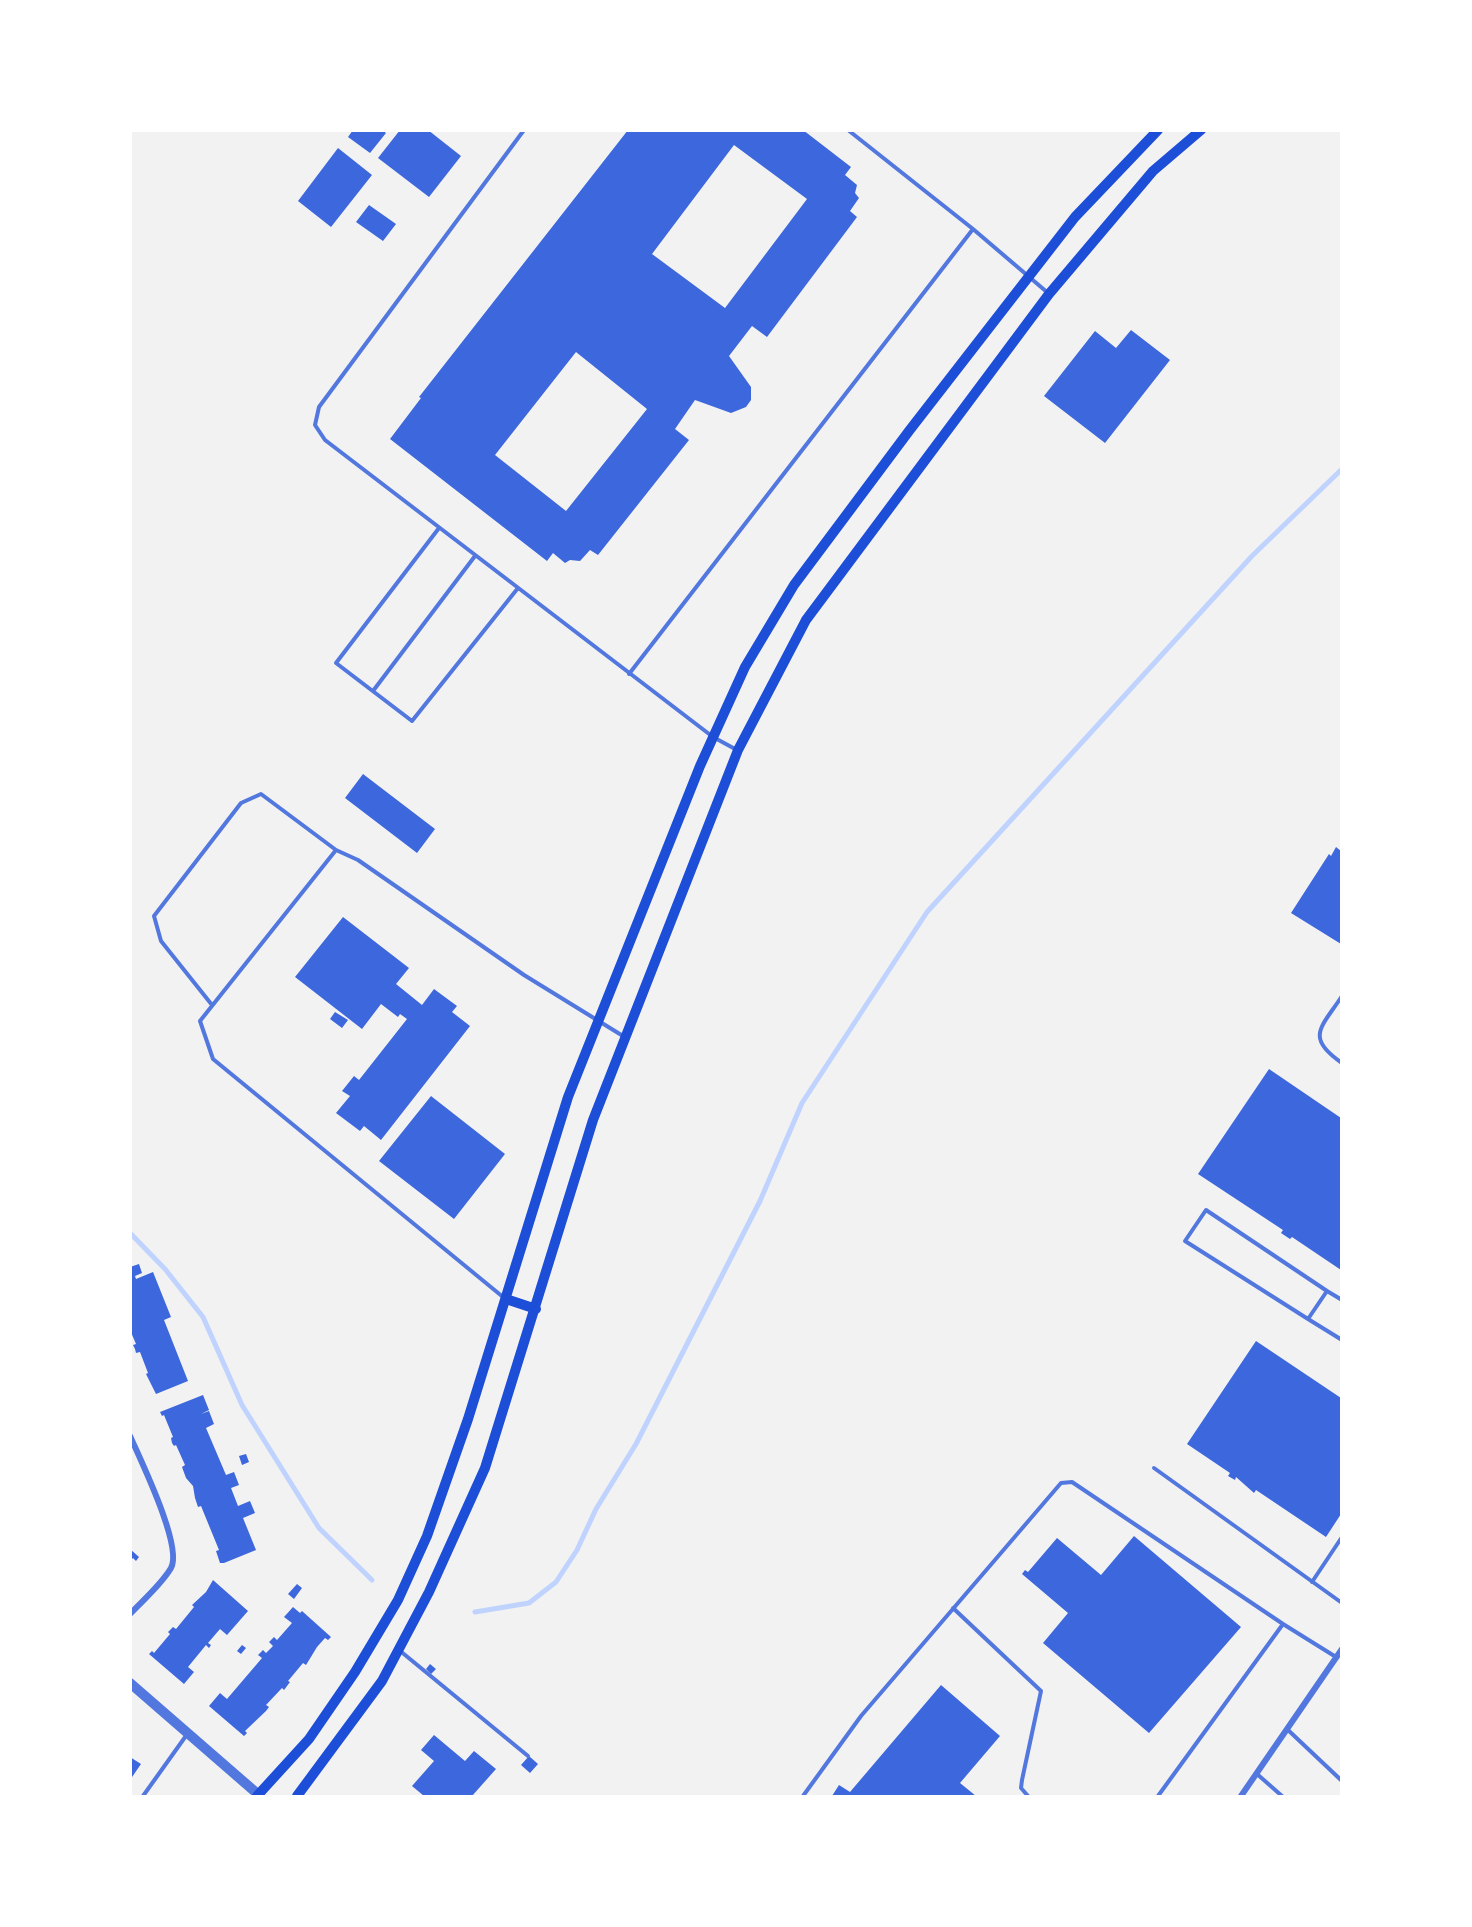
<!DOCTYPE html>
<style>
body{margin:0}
#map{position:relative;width:1472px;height:1927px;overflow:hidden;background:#f2f2f2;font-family:"Sofia Sans Condensed",sans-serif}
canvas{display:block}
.frame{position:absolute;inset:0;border:132px solid #fff;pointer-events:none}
</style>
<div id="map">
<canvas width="1472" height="1927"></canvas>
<div class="frame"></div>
</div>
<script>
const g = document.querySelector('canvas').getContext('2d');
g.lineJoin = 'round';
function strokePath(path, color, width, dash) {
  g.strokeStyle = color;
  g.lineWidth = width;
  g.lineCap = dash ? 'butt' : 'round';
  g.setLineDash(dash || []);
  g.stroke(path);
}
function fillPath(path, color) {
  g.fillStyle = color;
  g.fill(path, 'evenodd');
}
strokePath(new Path2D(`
 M 130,1233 L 165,1269 L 203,1317 L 242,1405 L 319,1528 L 372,1580
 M 475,1612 L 529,1603 L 556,1582 L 577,1550 L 596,1509 L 636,1444 L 760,1201 L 802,1103 L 927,912 L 1252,556 L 1342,469`), '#bfd3fe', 5);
fillPath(new Path2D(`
 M 353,130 L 382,130 L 386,133 L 370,153 L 348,137 Z
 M 400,130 L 428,130 L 461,156 L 429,197 L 378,158 Z
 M 628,130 L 803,130 L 851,167 L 845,175 L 857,185 L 855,193 L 859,198 L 850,211 L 857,217 L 767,337 L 752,326 L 729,356 L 751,387 L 751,400 L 746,407 L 731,413 L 695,400 L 675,429 L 689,440 L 598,555 L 590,550 L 580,561 L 570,560 L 565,563 L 553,553 L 547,561 L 390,439 L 421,398 L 419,397 ZM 734,145 L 807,199 L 725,308 L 652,254 ZM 576,352 L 647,409 L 566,511 L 495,455 Z
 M 338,148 L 372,175 L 331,227 L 298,201 Z
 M 369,205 L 396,224 L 383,241 L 356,222 Z
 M 1131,330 L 1170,360 L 1105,443 L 1044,396 L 1095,331 L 1116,348 Z
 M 363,774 L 435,829 L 417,853 L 345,798 Z
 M 1336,847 L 1341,851 L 1341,944 L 1291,913 L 1329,854 L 1331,856 Z
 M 343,917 L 409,968 L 396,984 L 422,1005 L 434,989 L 457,1006 L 452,1012 L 470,1026 L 381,1140 L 364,1126 L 360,1131 L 336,1113 L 350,1096 L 342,1091 L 354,1076 L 359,1080 L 407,1019 L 400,1014 L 398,1017 L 381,1004 L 362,1029 L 295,977 Z
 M 335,1012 L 348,1020 L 342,1028 L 330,1019 Z
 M 1269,1069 L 1341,1118 L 1341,1270 L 1292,1237 L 1290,1239 L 1281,1233 L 1283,1230 L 1198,1174 Z
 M 431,1096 L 505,1154 L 454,1219 L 379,1161 Z
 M 139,1264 L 142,1273 L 135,1276 L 136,1279 L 153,1272 L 171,1317 L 164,1320 L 188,1381 L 156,1394 L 146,1374 L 148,1373 L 140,1352 L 136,1353 L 135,1349 L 133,1345 L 136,1344 L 130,1330 L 130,1267 Z
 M 1256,1341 L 1341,1398 L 1341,1514 L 1326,1537 L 1256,1490 L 1254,1493 L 1236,1477 L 1235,1480 L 1228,1476 L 1230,1473 L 1187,1444 Z
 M 203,1395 L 209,1410 L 201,1414 L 209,1411 L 214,1424 L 206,1428 L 226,1475 L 234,1472 L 239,1485 L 231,1488 L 238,1506 L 250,1501 L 255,1513 L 243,1518 L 256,1550 L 224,1563 L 220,1563 L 216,1551 L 219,1550 L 201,1506 L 198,1507 L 195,1498 L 193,1486 L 186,1478 L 182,1467 L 185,1465 L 176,1445 L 174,1446 L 172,1443 L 171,1438 L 173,1437 L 164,1415 L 162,1416 L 160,1412 Z
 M 246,1454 L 249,1462 L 242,1465 L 239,1456 Z
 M 1134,1536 L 1241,1627 L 1149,1733 L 1043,1643 L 1068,1613 L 1022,1574 L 1025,1570 L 1028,1572 L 1057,1538 L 1101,1575 Z
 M 130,1549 L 139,1557 L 136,1561 L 133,1558 L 130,1561 Z
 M 213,1580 L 248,1611 L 227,1635 L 220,1629 L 208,1643 L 211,1645 L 209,1648 L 206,1645 L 188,1667 L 194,1672 L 184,1684 L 149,1654 L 152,1651 L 154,1653 L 170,1634 L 168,1632 L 173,1627 L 176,1629 L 194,1607 L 192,1605 L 206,1592 Z
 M 297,1584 L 302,1588 L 294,1599 L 288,1594 Z
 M 293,1607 L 300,1613 L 302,1611 L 331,1637 L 328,1640 L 325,1638 L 317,1647 L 306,1665 L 303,1663 L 288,1681 L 290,1682 L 284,1690 L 282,1688 L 266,1705 L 269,1707 L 266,1711 L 245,1731 L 247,1733 L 244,1736 L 209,1706 L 220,1693 L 227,1699 L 262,1658 L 258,1655 L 263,1650 L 266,1653 L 273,1646 L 269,1642 L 274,1637 L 277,1640 L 292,1623 L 284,1617 Z
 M 242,1645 L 246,1648 L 241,1654 L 237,1651 Z
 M 430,1664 L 436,1669 L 431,1674 L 426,1669 Z
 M 941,1685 L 1000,1736 L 960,1783 L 976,1796 L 832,1796 L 839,1785 L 850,1792 Z
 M 434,1735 L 465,1761 L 474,1751 L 496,1769 L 472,1796 L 424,1796 L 412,1786 L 434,1761 L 421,1750 Z
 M 529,1756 L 538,1764 L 530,1773 L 521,1765 Z
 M 130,1757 L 141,1764 L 130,1780 Z`), '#3d67dc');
strokePath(new Path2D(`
 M 524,130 L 319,407 L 315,425 L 325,440 L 713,737 L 737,750
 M 848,130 L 973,229 L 1048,293
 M 439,528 L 336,663 L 412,721 L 518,588
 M 629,674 L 973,229
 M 373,691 L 475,556
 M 1342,996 C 1322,1027 1304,1037 1342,1063
 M 212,1005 L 161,941 L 154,916 L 241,803 L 261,794 L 336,850
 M 503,1297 L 213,1059 L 200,1021 L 336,850 L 358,860 L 524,975 L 623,1036
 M 1342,1300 L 1327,1291 L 1308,1319 L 1342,1340
 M 1308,1319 L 1185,1241 L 1206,1210 L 1327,1291
 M 1154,1468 L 1342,1603
 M 1312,1582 L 1342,1537
 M 953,1608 L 1041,1691 L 1022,1780 L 1021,1788 L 1028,1796
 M 399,1650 L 528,1756
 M 1288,1730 L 1342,1781
 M 1257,1774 L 1282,1796
 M 143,1796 L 188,1733
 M 803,1796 L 861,1716 L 1061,1483 L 1072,1482 L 1283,1624
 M 1158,1796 L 1283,1624 L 1336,1657`), '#5277de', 4);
strokePath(new Path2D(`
 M 130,1436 C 141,1461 183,1547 171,1568 C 161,1585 143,1600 130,1614
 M 1241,1796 L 1342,1649`), '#5277de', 6);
strokePath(new Path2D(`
 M 130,1683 L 260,1796`), '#5277de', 10);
strokePath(new Path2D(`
 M 506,1299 L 536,1309
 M 257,1796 L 309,1739 L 355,1672 L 398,1600 L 427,1536 L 468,1419 L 568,1097 L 700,766 L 745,667 L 794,585 L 909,431 L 1075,217 L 1158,130
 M 297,1796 L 382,1681 L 429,1592 L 485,1468 L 593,1120 L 738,750 L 806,620 L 1049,294 L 1153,171 L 1201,130`), '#1d4ed8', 10);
</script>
